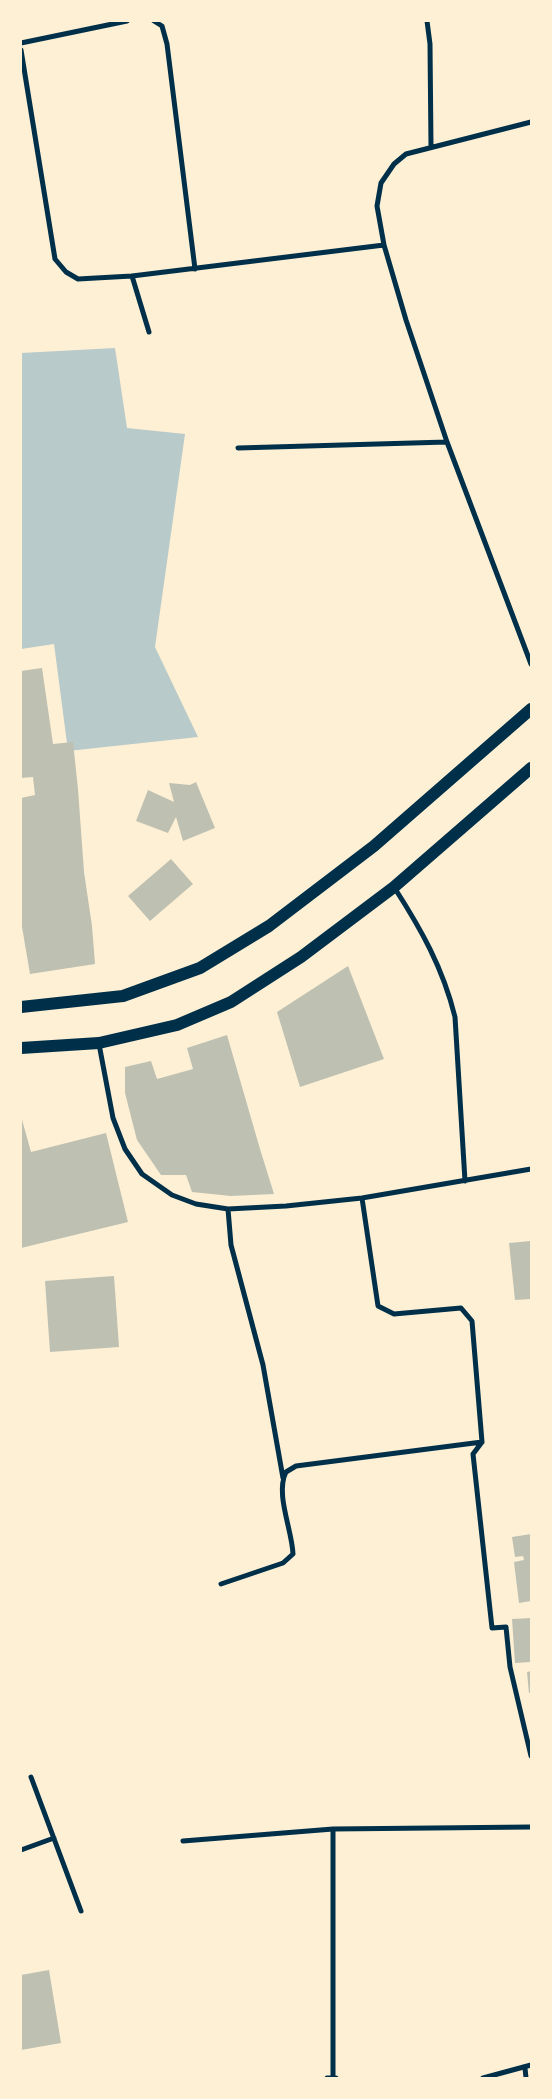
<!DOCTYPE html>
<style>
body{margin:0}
#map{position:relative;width:552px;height:2099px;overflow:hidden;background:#fdf0d5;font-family:"IBM Plex Serif",serif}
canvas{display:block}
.frame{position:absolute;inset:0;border:22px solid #fdf0d5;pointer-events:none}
</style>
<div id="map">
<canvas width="552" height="2099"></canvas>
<div class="frame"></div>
</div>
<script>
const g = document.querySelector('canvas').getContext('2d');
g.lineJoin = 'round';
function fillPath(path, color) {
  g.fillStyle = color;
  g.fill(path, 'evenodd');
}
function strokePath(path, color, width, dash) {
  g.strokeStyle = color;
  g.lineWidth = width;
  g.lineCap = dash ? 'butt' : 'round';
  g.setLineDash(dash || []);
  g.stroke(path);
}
fillPath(new Path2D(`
 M 115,348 L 127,428 L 185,434 L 155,647 L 198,737 L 68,751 L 54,644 L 21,649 L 21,353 Z`), '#b9caca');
fillPath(new Path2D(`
 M 42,668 L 53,744 L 73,742 L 78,789 L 84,872 L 92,926 L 95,964 L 30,974 L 21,921 L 21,798 L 35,795 L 33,777 L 21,778 L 21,671 Z
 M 196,782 L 215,828 L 183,841 L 176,817 L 168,833 L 136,821 L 148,790 L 174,802 L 169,783 L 190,785 Z
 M 171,859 L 193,884 L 150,921 L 128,896 Z
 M 348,966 L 384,1059 L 300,1087 L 277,1012 Z
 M 227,1035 L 260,1149 L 274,1194 L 231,1196 L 192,1192 L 186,1175 L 161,1175 L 137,1140 L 125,1093 L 125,1067 L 151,1061 L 157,1079 L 193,1069 L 187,1048 Z
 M 21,1116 L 31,1152 L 106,1133 L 128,1222 L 21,1248 Z
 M 531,1241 L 531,1299 L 515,1300 L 509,1243 Z
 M 114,1276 L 119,1347 L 50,1352 L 45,1281 Z
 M 531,1534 L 531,1601 L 519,1603 L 514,1562 L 524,1560 L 523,1556 L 515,1557 L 512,1537 Z
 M 531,1618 L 531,1662 L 515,1663 L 512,1619 Z
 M 531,1671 L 531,1693 L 529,1693 L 527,1672 Z
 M 49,1970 L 61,2043 L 21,2050 L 21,1975 Z`), '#bec0b2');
strokePath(new Path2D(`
 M 154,21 L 162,26 L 167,44 L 195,269
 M 427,21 L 430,44 L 431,147
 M 21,43 L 127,21
 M 21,50 L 55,259 L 66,272 L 78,279 L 132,276 L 384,245
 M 531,122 L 406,154 L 394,164 L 381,183 L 377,206 L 384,245 L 406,320 L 447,442 L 531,664
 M 132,276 L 149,332
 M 238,448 L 447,442
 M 394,887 C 421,929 443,968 455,1017 L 465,1181
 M 99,1044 L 113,1118 L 125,1149 L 142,1174 L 172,1195 L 196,1204 L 228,1209 L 286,1206 L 362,1198 L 531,1169
 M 362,1198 L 378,1306 L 394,1314 L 461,1308 L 472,1321 L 482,1442 L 473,1454 L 492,1628 L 506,1627 L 510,1667 L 531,1756
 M 228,1209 L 231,1245 L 263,1365 L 283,1478
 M 221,1584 L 283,1563 L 293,1554 C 292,1529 275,1494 286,1472 L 296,1466 L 482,1442
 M 31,1777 L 81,1911
 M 183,1841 L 333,1829 L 531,1827
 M 21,1850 L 54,1838
 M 525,2068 L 526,2078
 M 333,2077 L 333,1829
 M 327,2078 L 336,2078
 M 483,2078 L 531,2065`), '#003049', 5);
strokePath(new Path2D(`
 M 21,1007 L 123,996 L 200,968 L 269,926 L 374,846 L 531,709
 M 21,1048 L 99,1043 L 177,1025 L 231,1002 L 301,957 L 394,887 L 531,768`), '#003049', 12);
</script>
